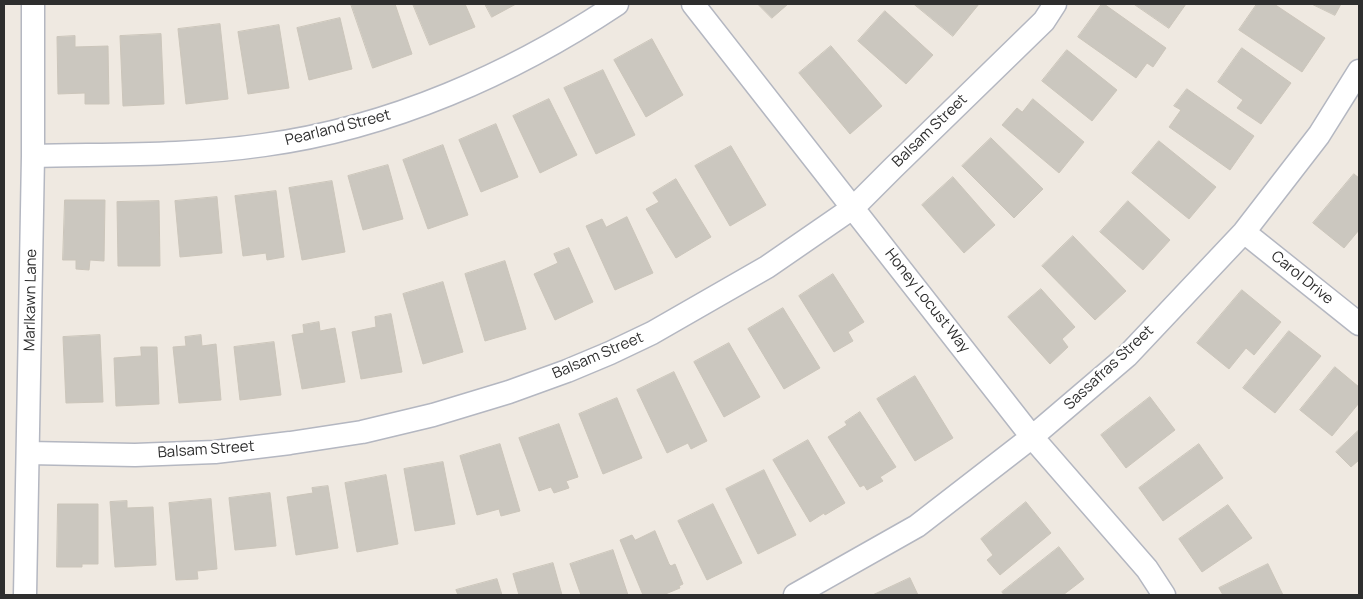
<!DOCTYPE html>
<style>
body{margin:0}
#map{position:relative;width:1363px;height:599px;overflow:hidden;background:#efe9e1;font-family:Manrope,sans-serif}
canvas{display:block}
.frame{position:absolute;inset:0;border:5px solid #2e2e2e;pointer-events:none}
</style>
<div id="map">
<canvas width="1363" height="599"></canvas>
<div class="frame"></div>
</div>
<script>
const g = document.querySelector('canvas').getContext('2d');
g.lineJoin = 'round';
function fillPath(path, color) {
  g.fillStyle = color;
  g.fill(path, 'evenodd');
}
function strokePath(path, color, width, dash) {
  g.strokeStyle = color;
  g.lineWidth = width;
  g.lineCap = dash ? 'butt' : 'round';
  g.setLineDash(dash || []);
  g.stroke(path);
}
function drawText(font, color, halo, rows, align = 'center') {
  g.font = font + ' Manrope,sans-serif';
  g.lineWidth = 5;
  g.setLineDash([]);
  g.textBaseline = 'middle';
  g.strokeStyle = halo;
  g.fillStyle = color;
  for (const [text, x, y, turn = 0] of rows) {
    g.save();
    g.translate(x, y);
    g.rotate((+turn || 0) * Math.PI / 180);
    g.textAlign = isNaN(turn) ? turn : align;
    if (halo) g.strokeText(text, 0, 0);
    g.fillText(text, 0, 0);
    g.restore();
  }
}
const building = new Path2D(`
 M 351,4 L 395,4 L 412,54 L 373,68 Z
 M 413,4 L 465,4 L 475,27 L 430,45 Z
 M 485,4 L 516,4 L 492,17 Z
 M 758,4 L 788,4 L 772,18 Z
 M 914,4 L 979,4 L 953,36 Z
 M 1102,4 L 1104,4 L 1166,48 L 1153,67 L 1147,63 L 1136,78 L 1078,37 Z
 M 1134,4 L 1186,4 L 1169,28 Z
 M 1257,4 L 1274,4 L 1325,38 L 1302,72 L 1239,30 Z
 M 1312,4 L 1341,4 L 1335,15 Z
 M 885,11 L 933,55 L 906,84 L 858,41 Z
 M 340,18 L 352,69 L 309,80 L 297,28 Z
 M 220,24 L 228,99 L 186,104 L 178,29 Z
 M 279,25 L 289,88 L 248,94 L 238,32 Z
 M 161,34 L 164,104 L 123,106 L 120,36 Z
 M 75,36 L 75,47 L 108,46 L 109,104 L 85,104 L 85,93 L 58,94 L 57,37 Z
 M 652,39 L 683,95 L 646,117 L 614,60 Z
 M 831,46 L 882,106 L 850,134 L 799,73 Z
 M 1242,48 L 1291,83 L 1261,124 L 1237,108 L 1243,100 L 1218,82 Z
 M 1067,50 L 1117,90 L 1092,121 L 1042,81 Z
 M 603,70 L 635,135 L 596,154 L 564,88 Z
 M 1187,89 L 1254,136 L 1230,170 L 1169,127 L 1181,110 L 1174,106 Z
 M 549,99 L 577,155 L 540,173 L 513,116 Z
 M 1033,99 L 1084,142 L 1059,173 L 1002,125 L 1017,108 L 1022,112 Z
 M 496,124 L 518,177 L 481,192 L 459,140 Z
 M 991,138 L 1043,189 L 1014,218 L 962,166 Z
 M 1159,141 L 1216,187 L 1189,219 L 1132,173 Z
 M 443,145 L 468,215 L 428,229 L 403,160 Z
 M 731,146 L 766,205 L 730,226 L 695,166 Z
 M 388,165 L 403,219 L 363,230 L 348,176 Z
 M 1354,174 L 1359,178 L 1359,230 L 1344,248 L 1313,223 Z
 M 953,177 L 995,225 L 964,253 L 922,205 Z
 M 676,179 L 711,237 L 676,258 L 646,209 L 659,202 L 653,193 Z
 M 332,181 L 345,252 L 302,260 L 289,188 Z
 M 276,191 L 284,257 L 267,260 L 266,253 L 243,256 L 235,196 Z
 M 217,197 L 222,253 L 180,257 L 175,201 Z
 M 65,200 L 105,200 L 104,261 L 90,260 L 89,270 L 76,269 L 76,260 L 63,260 Z
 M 159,201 L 160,266 L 118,266 L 117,202 Z
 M 1128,201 L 1170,240 L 1143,270 L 1100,232 Z
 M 627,217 L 653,273 L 615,290 L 586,226 L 602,219 L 606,227 Z
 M 1073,236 L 1126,291 L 1095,320 L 1042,266 Z
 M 569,248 L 593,302 L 555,320 L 534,274 L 558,263 L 554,254 Z
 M 505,261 L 526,329 L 485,341 L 465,274 Z
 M 833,274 L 864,322 L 848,332 L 853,341 L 834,352 L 799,296 Z
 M 443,282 L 463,352 L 423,364 L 403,294 Z
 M 1041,289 L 1075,327 L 1062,339 L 1068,347 L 1050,364 L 1008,317 Z
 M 1242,290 L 1281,322 L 1254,355 L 1246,348 L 1229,369 L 1197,343 Z
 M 783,308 L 820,368 L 784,389 L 748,329 Z
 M 391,314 L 402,372 L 361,379 L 352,332 L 376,327 L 375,317 Z
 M 319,322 L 320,331 L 335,328 L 345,382 L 302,389 L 292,335 L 304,333 L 303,325 Z
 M 1289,331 L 1321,356 L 1275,413 L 1243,388 Z
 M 100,335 L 103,402 L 66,403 L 63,337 Z
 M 201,335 L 202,346 L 216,344 L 221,400 L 179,403 L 173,347 L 186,346 L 185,337 Z
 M 274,342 L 281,395 L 240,400 L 234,347 Z
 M 729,343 L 760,397 L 724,417 L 694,362 Z
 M 141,347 L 157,347 L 159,404 L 116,406 L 114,358 L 141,356 Z
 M 1335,367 L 1359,387 L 1359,403 L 1332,436 L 1300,410 Z
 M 674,372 L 707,441 L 691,449 L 688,443 L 667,453 L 637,390 Z
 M 915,376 L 953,438 L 915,461 L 877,399 Z
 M 1150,397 L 1175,430 L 1126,468 L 1101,435 Z
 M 617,398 L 642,458 L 603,474 L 579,414 Z
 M 860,412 L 896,467 L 880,477 L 883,481 L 867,490 L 864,485 L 860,487 L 828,437 L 847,425 L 845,422 Z
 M 559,424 L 578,477 L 566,481 L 569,488 L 554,493 L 551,487 L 539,491 L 519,438 Z
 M 1359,430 L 1359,460 L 1351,467 L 1336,452 Z
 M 808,440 L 845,503 L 825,515 L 824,513 L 810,522 L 773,460 Z
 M 500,444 L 520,511 L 501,516 L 499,509 L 477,515 L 460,456 Z
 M 1199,444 L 1223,478 L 1163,521 L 1139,488 Z
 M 443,462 L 455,524 L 415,531 L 404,469 Z
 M 764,470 L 796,535 L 758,554 L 726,489 Z
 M 386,475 L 398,544 L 357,552 L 345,483 Z
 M 328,486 L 338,548 L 296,555 L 287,497 L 313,493 L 312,488 Z
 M 270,493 L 276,546 L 235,550 L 229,498 Z
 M 211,499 L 217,569 L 197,571 L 198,579 L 176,580 L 169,503 Z
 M 127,501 L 127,508 L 153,507 L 156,565 L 115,567 L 110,502 Z
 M 1026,502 L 1051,533 L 1000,575 L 987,560 L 993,555 L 981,539 Z
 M 58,504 L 98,504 L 98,564 L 82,564 L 82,567 L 57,567 Z
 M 713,504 L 742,563 L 707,580 L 678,521 Z
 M 1228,505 L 1252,538 L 1202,572 L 1179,539 Z
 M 655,531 L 669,564 L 671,566 L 675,564 L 683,584 L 679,586 L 680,588 L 663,595 L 643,595 L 620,540 L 632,535 L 635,540 Z
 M 1059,547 L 1084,579 L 1063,595 L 1004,595 L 1002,592 Z
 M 613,550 L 628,595 L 581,595 L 570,564 Z
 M 553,563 L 562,595 L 519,595 L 513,574 Z
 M 1268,564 L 1283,595 L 1223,595 L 1219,588 Z
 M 910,578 L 918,595 L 873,595 Z
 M 497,579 L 502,595 L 458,595 L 456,590 Z`);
fillPath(building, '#cbc7bf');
strokePath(building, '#cbc5ba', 1);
const minor = new Path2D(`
 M 693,4 L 1032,437 L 1147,569 L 1164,595
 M 33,156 C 110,154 188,156 264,145 C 390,128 512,74 617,4
 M 1244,232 L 1359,324
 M 28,453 L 135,455 L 215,452 L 290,443 L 362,432 L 433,415 L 509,392 L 567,371 L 610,353 L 652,333 L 767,267 L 854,207 L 893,168 L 1044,21 L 1055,4
 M 25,595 L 33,156 L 33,4
 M 795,595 L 917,526 L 1032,437 L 1127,356 L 1244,232 L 1319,135 L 1359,71`);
strokePath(minor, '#b4b7c1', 25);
strokePath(minor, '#fff', 22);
drawText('15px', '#2e2e2e', '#fff', [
 ["Pearland Street",338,128,-14],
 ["Balsam Street",930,131,-44],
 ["Carol Drive",1302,278,39],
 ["Marlkawn Lane",31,300,-89],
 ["Honey Locust Way",927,301,52],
 ["Balsam Street",598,356,-23],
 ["Sassafras Street",1109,368,-43],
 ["Balsam Street",206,450,-4]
]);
</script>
